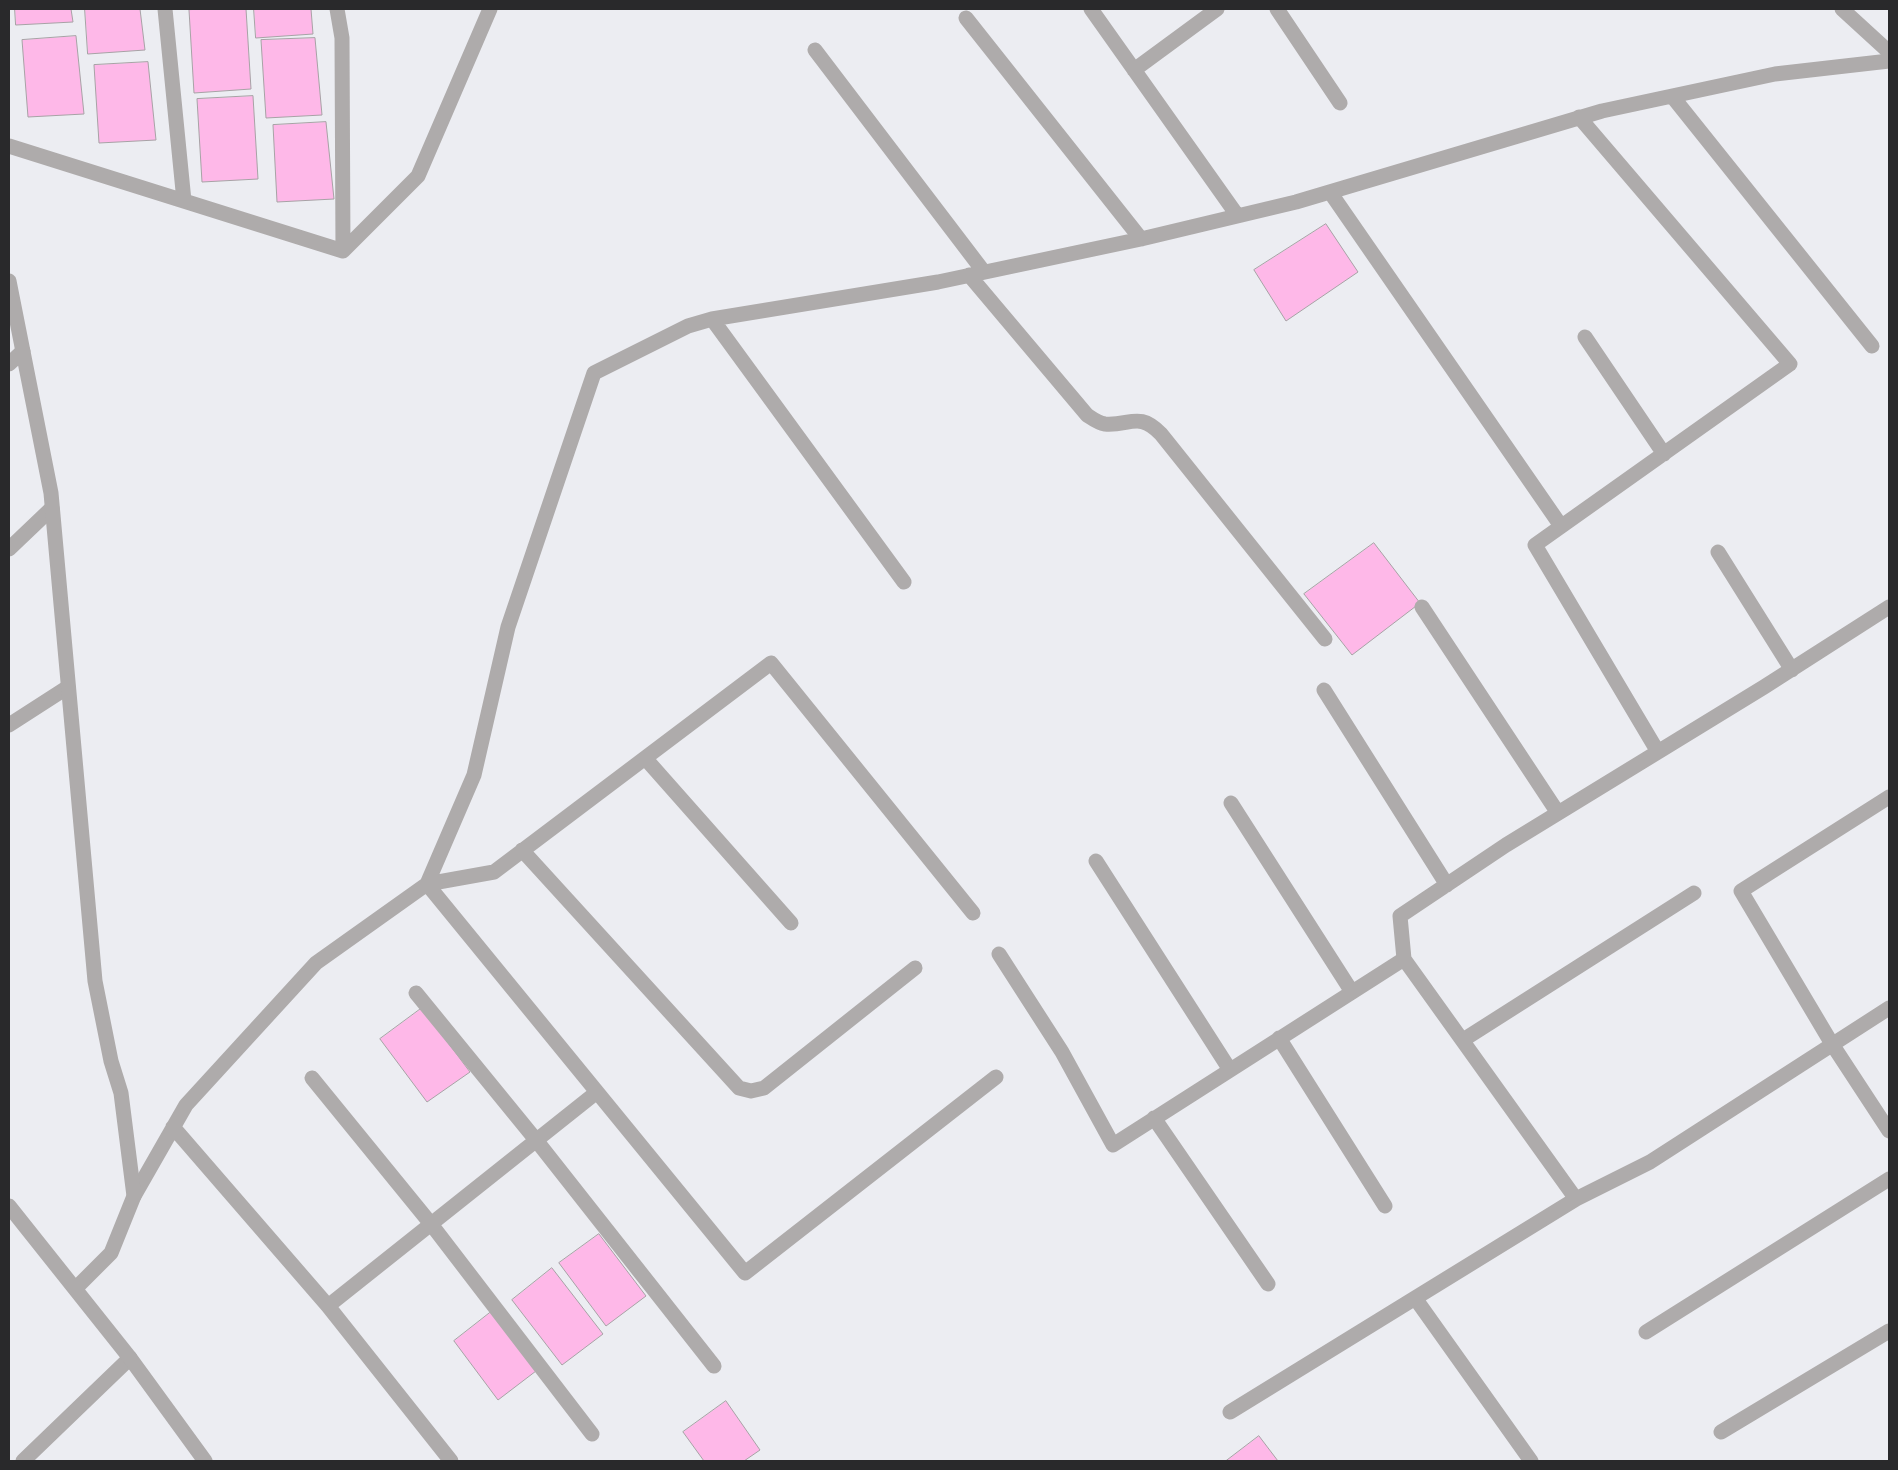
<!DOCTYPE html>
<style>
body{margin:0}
#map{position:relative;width:1898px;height:1470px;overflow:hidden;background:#ecedf2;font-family:"PT Sans Narrow",sans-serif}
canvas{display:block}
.frame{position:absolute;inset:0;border:10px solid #29292b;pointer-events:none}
</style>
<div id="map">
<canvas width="1898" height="1470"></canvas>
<div class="frame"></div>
</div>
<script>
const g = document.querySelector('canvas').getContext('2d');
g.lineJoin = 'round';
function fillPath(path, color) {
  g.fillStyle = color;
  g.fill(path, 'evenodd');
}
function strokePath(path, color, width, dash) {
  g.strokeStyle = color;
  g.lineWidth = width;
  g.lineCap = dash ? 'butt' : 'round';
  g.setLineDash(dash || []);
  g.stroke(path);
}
const building = new Path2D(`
 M 15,9 L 71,9 L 73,22 L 16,25 Z
 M 85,9 L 140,9 L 145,50 L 88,54 Z
 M 212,9 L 246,9 L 251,89 L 194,93 L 189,10 Z
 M 254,9 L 311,9 L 313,34 L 256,38 Z
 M 76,36 L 84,114 L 28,117 L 22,40 Z
 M 315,38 L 322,115 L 266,118 L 261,40 Z
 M 148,62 L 156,140 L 99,143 L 94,65 Z
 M 253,96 L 258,179 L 202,182 L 197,99 Z
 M 326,122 L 334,199 L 277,202 L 273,125 Z
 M 1326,224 L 1358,272 L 1286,321 L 1254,270 Z
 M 1374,543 L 1420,603 L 1352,655 L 1304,594 Z
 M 422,1008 L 470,1072 L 427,1102 L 380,1039 Z
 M 599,1234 L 646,1296 L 606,1326 L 559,1263 Z
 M 552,1268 L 603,1334 L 562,1365 L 512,1300 Z
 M 491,1312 L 536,1371 L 498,1400 L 454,1341 Z
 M 726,1401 L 760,1450 L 744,1461 L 704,1461 L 683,1432 Z
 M 1259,1436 L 1278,1461 L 1226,1461 Z`);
fillPath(building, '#feb8e8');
strokePath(building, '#a7a2a5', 1);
strokePath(new Path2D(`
 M 165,9 L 184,201
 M 337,9 L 342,38 L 343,251
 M 1091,9 L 1237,215
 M 1277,9 L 1340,103
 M 1842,9 L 1889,52
 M 966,18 L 1141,239
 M 815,50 L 984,272
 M 1134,70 L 1217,9
 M 1672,96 L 1872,346
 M 1579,117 L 1790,364 L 1535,545 L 1658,752
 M 9,146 L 343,251 L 418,176 L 490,9
 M 1330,192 L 1561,526
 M 969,275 L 1087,415 C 1093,419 1098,423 1105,424 C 1130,426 1139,411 1161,434 L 1325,639
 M 712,319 L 904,582
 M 1585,337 L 1664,454
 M 9,364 L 23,351
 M 9,549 L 52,508
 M 1718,552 L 1792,670
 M 1422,607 L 1558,813
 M 1324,690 L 1447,885
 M 9,725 L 68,687
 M 645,758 L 791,923
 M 1889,797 L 1741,891 L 1832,1044 L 1889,1131
 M 1231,803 L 1352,992
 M 522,850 L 739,1088 L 751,1091 L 764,1088 L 915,968
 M 1096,861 L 1230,1070
 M 427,884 L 474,775 L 508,627 L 594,373 L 688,326 L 712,319 L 938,282 L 1141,239 L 1296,202 L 1602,111 L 1775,74 L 1889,61
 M 427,884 L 745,1273 L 996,1077
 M 999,954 L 1062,1052 L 1113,1145 L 1404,959 L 1576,1199 L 1650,1162 L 1889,1008
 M 1404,959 L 1400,916 L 1506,845 L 1764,687 L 1889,607
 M 416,993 L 536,1140 L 714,1366
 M 1279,1038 L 1385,1206
 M 1463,1040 L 1694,893
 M 312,1078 L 431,1224 L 592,1434
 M 1154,1118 L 1268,1284
 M 173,1127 L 328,1306
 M 134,1196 L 186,1105 L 316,963 L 427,884 L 494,872 L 771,663 L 973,913
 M 1415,1298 L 1531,1461
 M 1646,1332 L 1889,1179
 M 1230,1412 L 1576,1199
 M 1721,1432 L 1889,1331
 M 23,1461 L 130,1358
 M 451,1461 L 328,1306 L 597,1092`), '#aeabab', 15);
strokePath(new Path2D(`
 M 9,281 L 51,493 L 95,981 L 111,1061 L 121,1093 L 134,1196 L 111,1253 L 75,1289
 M 9,1206 L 130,1358 L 205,1461`), '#aeabab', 15);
</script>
